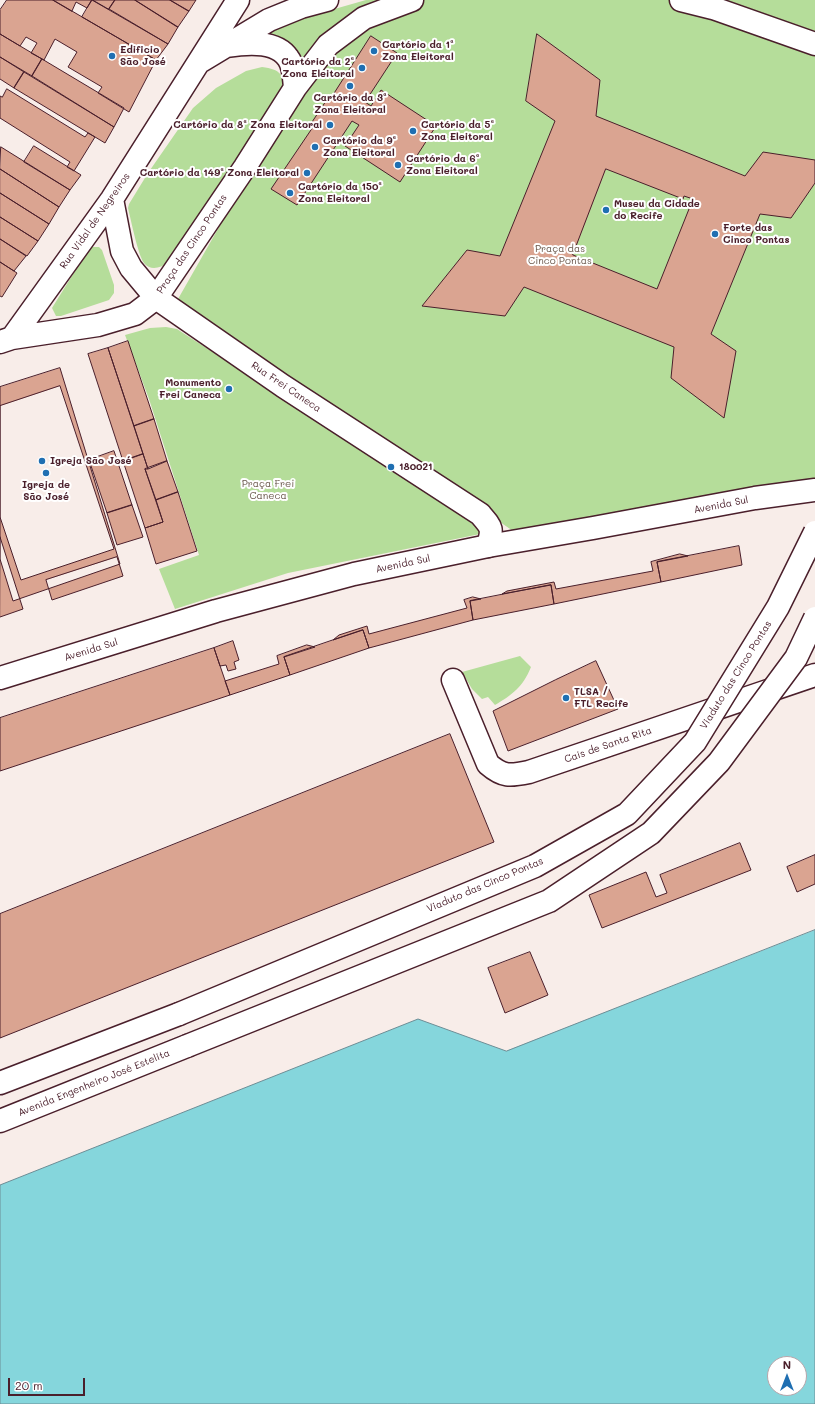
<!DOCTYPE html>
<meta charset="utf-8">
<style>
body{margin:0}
#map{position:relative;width:815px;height:1404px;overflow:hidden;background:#f8ede9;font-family:Mali,sans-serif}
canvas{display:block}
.north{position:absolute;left:767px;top:1356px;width:40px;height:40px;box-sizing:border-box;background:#fff;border:1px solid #b7a5aa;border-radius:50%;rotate:0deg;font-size:11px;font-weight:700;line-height:16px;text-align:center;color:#4a1f2b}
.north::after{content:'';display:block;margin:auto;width:14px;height:18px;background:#1f6fb2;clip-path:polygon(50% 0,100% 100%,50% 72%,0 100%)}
.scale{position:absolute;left:8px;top:1378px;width:77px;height:18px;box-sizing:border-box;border:2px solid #4a1f2b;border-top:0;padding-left:5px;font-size:12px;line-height:14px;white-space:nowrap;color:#4a1f2b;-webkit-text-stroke:3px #fff;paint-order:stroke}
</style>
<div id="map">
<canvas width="815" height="1404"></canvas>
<div class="north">N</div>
<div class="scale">20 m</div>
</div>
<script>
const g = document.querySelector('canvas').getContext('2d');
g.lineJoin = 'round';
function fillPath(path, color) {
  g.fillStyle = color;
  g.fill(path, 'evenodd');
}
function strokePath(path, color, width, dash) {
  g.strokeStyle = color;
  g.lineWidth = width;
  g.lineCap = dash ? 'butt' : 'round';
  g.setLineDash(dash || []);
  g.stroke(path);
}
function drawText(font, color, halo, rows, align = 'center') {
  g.font = font + ' Mali,sans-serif';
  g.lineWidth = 4;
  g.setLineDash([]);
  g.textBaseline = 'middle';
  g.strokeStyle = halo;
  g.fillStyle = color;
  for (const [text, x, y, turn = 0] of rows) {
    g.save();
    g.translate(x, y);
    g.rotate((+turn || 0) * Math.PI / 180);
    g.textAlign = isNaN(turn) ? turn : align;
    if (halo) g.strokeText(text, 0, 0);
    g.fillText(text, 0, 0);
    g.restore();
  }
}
fillPath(new Path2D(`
 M 366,0 L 815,0 L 815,482 L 513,531 L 178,299 L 247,178 L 305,88 L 296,50 L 277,40 L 250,38 L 296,20 Z
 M 262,67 C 299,71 278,97 267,115 L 167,263 C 161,268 150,271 144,263 C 138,255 131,220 128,208 L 129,204 L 148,173 L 193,108 L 216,88 L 246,71 Z
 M 92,247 L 99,247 L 102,250 L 114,285 L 114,293 L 109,300 L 61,316 L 56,316 L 52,308 L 75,271 Z
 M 166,327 L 177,329 L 183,333 L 222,358 L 485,528 L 485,533 L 288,573 L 175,609 L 159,569 L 199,555 L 149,399 L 125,335 L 150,328 Z
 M 520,656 L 531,667 C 523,687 512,695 495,705 L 488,697 L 482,699 L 472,689 L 462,672 Z`), '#b5dd9a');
const water = new Path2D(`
 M 815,930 L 815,1404 L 0,1404 L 0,1185 L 418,1019 L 506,1051 ZM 775,1364 L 799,1364 L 799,1388 L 775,1388 Z`);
fillPath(water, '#85d6dc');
strokePath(water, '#6d8d95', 1);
const building = new Path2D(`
 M 7,0 L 53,0 L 156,60 L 129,112 L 98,93 L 102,87 L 68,67 L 77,52 L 55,39 L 44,60 L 31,53 L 37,43 L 26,37 L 20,46 L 0,34 L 0,10 Z
 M 53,0 L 92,0 L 87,8 L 76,2 L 72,11 Z
 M 92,0 L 168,44 L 156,60 L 82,17 Z
 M 93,0 L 115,0 L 109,9 Z
 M 115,0 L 135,0 L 178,27 L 168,44 L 109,9 Z
 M 135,0 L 170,0 L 189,11 L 178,27 Z
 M 170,0 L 196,0 L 189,11 Z
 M 0,34 L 42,59 L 32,76 L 0,57 Z
 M 537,34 L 600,80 L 596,116 L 745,176 L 763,152 L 815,160 L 815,183 L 791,218 L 760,214 L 711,334 L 736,351 L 724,418 L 671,378 L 674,347 L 524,287 L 505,316 L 422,306 L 467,250 L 500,256 L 555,121 L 526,101 ZM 606,169 L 683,199 L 684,196 L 693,199 L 657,289 L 573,255 Z
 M 371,36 L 397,53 L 365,102 L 371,106 L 381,90 L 436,126 L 400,182 L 345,146 L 359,125 L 352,121 L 297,205 L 271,189 L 315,124 L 312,122 L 326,101 L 328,102 Z
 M 0,57 L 24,72 L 14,88 L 0,79 Z
 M 42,59 L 124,108 L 114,127 L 32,76 Z
 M 24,72 L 114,127 L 105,143 L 14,88 Z
 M 7,89 L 85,137 L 88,133 L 95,137 L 74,171 L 67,167 L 70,162 L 0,118 L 0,96 L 2,97 Z
 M 34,146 L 81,175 L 70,190 L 24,162 Z
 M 1,147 L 70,190 L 59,207 L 0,169 Z
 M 0,169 L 59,207 L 49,224 L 0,193 Z
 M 0,193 L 49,224 L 38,241 L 0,217 Z
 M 0,217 L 38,241 L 27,256 L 0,239 Z
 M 0,239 L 26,256 L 14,271 L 0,262 Z
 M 0,262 L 17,273 L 2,297 L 0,296 Z
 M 128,341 L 154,419 L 134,426 L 108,348 Z
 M 108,348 L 143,454 L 123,461 L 88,354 Z
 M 60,368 L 120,564 L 13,601 L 0,559 L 0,387 Z
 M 60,386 L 114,549 L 21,580 L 0,517 L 0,406 Z
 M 154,419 L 167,461 L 148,469 L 134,426 Z
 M 114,451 L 132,505 L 107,513 L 89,460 Z
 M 143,454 L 148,469 L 145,469 L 163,522 L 145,528 L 123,461 Z
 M 167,461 L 178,492 L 156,500 L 145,469 Z
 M 178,492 L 197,551 L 156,564 L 145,528 L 163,522 L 156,500 Z
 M 132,505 L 143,537 L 117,545 L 107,513 Z
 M 0,537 L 23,609 L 0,617 Z
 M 739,546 L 742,565 L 661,582 L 657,562 Z
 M 680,554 L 688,556 L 657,562 L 661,582 L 554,604 L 551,585 L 502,594 L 507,591 L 554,582 L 556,589 L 653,571 L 651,562 Z
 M 117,557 L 123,576 L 52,600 L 46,580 Z
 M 551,585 L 554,604 L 473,620 L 470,601 Z
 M 473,597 L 481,599 L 470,601 L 473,620 L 369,648 L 363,630 L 333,640 L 339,635 L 367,626 L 369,634 L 467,608 L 464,600 Z
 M 363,630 L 369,648 L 290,675 L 284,657 Z
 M 233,641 L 239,660 L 234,662 L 236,669 L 228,671 L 226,665 L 220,666 L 214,648 Z
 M 307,645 L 315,647 L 284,657 L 290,675 L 230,695 L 225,681 L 279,664 L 277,656 Z
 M 214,648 L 230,695 L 0,771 L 0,718 Z
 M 596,661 L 618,709 L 508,751 L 493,711 L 555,680 Z
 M 450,734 L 494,842 L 0,1038 L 0,914 Z
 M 740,843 L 751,870 L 602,928 L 589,895 L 646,872 L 656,897 L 667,893 L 660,875 Z
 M 815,855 L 815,884 L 797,892 L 787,867 Z
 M 530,952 L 548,995 L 505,1013 L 488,968 Z`);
fillPath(building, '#daa491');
strokePath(building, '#4a1f2b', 1);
const minor = new Path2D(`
 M 681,0 L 713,8 L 815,44
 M 227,46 C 246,43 276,40 288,58 C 294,66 294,78 295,88
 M 201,61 L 269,20 L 301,7 L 327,0
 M 112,199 L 122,251 L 131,268 L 156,298 L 283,386 L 480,514 C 492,528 493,528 488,546
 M 12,338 L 112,199 L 238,0
 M 0,342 L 12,338 L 98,325 L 135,314 L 156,298 L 245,167 L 295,88 L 328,45 L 364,18 L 412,0
 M 453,680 L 488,764 C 503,777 510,776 529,772 L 815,675`);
const major = new Path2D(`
 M 0,678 L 216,611 L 354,574 L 488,546 L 593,528 L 755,498 L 815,490
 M 0,1083 L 179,1014
 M 0,1121 L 187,1046`);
strokePath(minor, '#4a1f2b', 25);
strokePath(major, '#4a1f2b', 25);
strokePath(minor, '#fff', 22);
strokePath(major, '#fff', 22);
const majorBridge = new Path2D(`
 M 179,1014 L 535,866 L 627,814 L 695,742 L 778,607 L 815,532
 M 187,1046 L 549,901 L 651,833 L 719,762 L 796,658 L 815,618`);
strokePath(majorBridge, '#4a1f2b', 25, []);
strokePath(majorBridge, '#fff', 22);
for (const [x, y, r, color] of [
 [374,51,4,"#1f6fb2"],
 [112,56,4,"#1f6fb2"],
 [362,68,4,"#1f6fb2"],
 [350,86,4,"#1f6fb2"],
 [330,125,4,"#1f6fb2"],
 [413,131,4,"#1f6fb2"],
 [315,147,4,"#1f6fb2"],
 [398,165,4,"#1f6fb2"],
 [307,173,4,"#1f6fb2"],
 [290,193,4,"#1f6fb2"],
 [606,210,4,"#1f6fb2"],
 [715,234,4,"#1f6fb2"],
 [229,389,4,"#1f6fb2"],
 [42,461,4,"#1f6fb2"],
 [391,467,4,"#1f6fb2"],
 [46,473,4,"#1f6fb2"],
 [566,698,4,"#1f6fb2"]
]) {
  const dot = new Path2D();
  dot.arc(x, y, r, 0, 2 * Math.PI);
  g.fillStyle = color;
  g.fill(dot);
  strokePath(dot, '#fff', 1.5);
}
drawText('bold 10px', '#4a1f2b', '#fff', [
 ["Cartório da 1ª",382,45],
 ["Zona Eleitoral",382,57],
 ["Edificio",120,50],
 ["São José",120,62],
 ["Cartório da 2ª",354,62,"right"],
 ["Zona Eleitoral",354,74,"right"],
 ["Cartório da 3ª",350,98,"center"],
 ["Zona Eleitoral",350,110,"center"],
 ["Cartório da 8ª Zona Eleitoral",322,125,"right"],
 ["Cartório da 5ª",421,125],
 ["Zona Eleitoral",421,137],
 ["Cartório da 9ª",323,141],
 ["Zona Eleitoral",323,153],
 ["Cartório da 6ª",406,159],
 ["Zona Eleitoral",406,171],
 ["Cartório da 149ª Zona Eleitoral",299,173,"right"],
 ["Cartório da 150ª",298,187],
 ["Zona Eleitoral",298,199],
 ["Museu da Cidade",614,204],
 ["do Recife",614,216],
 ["Forte das",723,228],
 ["Cinco Pontas",723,240],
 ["Monumento",221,383,"right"],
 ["Frei Caneca",221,395,"right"],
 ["Igreja São José",50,461],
 ["180021",399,467],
 ["Igreja de",46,485,"center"],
 ["São José",46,497,"center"],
 ["TLSA /",574,692],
 ["FTL Recife",574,704]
], 'left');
drawText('10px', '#4a1f2b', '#fff', [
 ["Rua Vidal de Negreiros",95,221,-55],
 ["Praça das Cinco Pontas",192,244,-56],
 ["Rua Frei Caneca",286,387,34],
 ["Avenida Sul",721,505,-11],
 ["Avenida Sul",403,564,-12],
 ["Avenida Sul",91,650,-17],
 ["Viaduto das Cinco Pontas",736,675,-58],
 ["Cais de Santa Rita",608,745,-19],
 ["Viaduto das Cinco Pontas",485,885,-23],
 ["Avenida Engenheiro José Estelita",94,1083,-22]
]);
drawText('10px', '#6a584c', '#fff', [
 ["Praça das",560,249],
 ["Cinco Pontas",560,261],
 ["Praça Frei",268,484],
 ["Caneca",268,496]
]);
</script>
